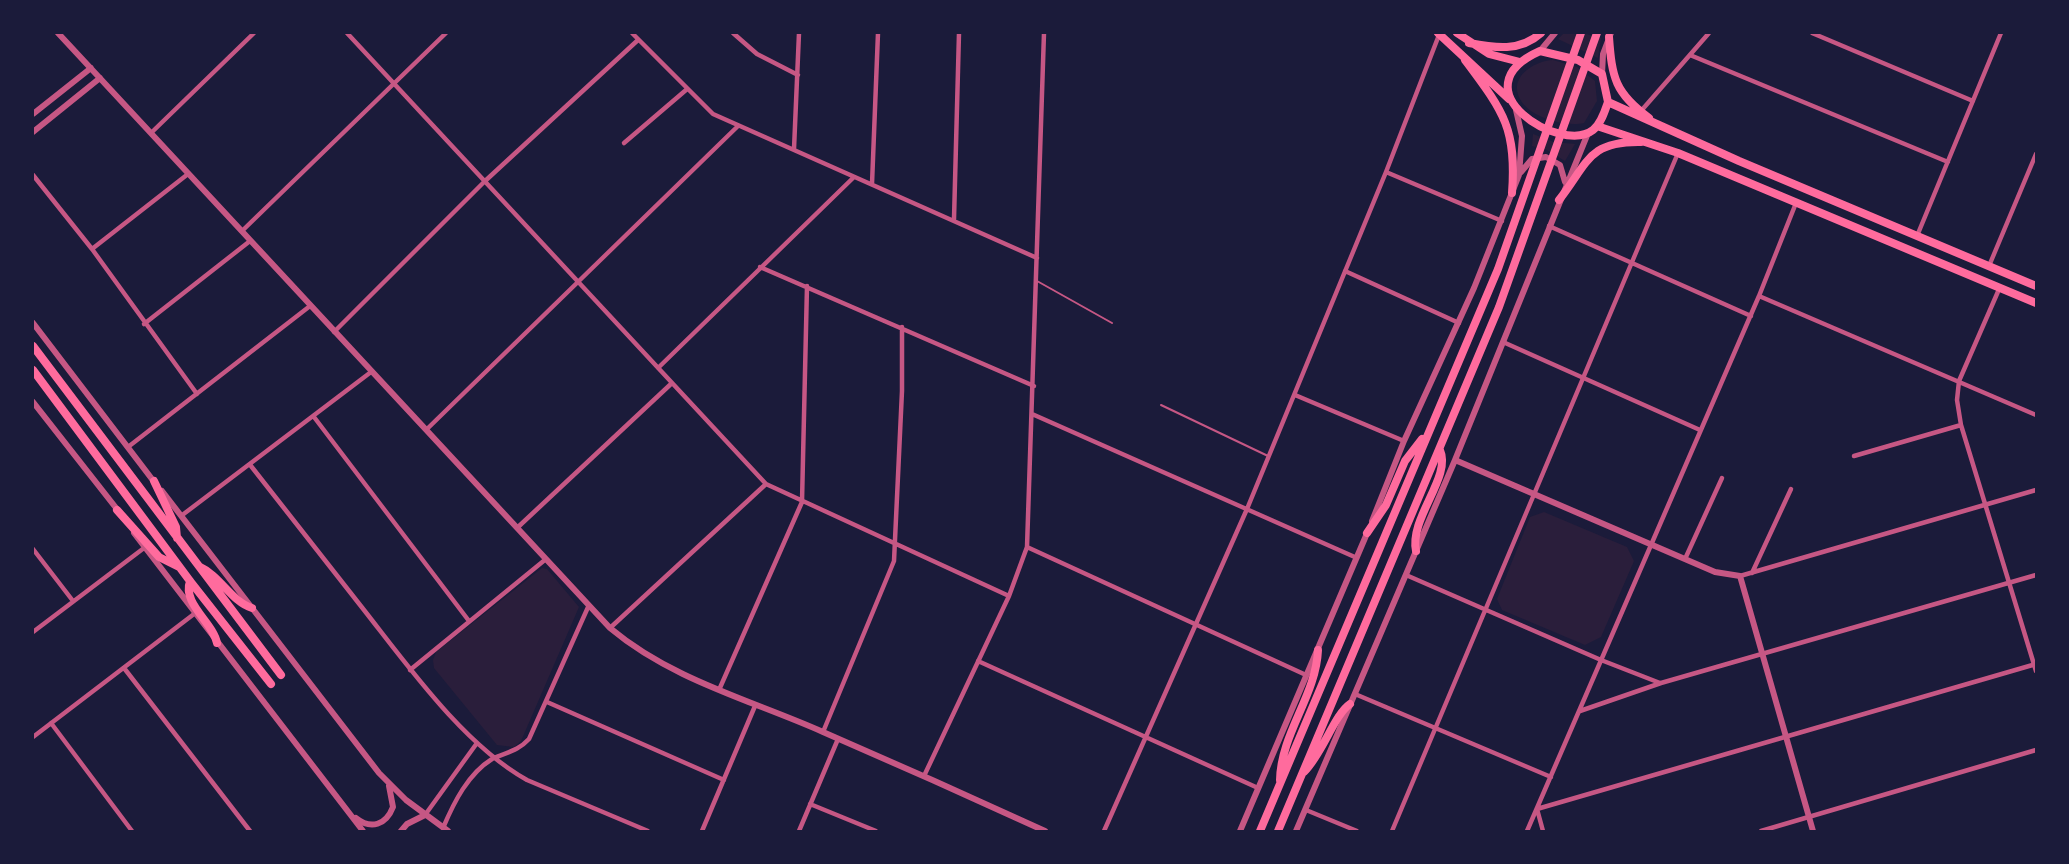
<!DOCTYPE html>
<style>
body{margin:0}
#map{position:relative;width:2069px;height:864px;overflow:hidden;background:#1b1b3a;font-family:"Noto Sans",sans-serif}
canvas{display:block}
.frame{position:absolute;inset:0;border:34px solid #1b1b3a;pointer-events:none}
</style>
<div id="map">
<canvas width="2069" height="864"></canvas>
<div class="frame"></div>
</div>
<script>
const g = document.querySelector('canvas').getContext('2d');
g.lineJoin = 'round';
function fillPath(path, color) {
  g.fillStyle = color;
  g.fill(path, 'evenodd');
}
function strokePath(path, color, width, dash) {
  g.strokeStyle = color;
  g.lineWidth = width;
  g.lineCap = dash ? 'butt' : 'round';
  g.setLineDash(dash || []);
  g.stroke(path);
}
fillPath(new Path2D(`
 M 1564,33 L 1583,33 L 1601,38 L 1598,58 L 1558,39 Z
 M 1553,60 L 1577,67 L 1595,81 L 1597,101 L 1584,123 C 1566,127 1530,118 1520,99 C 1508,77 1534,61 1553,60 Z
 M 1533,134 L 1554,142 L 1575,144 L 1565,161 L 1547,150 L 1532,146 Z
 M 1544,512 L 1627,547 L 1634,561 L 1601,637 L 1585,645 L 1502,610 L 1497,599 L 1530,517 Z
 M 542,568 L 547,569 L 579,607 L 521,741 L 514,747 L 497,745 L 434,668 L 433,660 L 436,652 Z`), '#2a1e3b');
strokePath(new Path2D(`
 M 1037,281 L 1112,323
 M 1161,405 L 1268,456`), '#c65784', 2);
strokePath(new Path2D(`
 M 347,33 L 766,484 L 1009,596
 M 632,33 L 713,114 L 1037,258
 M 733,33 L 757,54 L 798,75
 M 1812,33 L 1973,101
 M 1690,55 L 1948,162
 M 1641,111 L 1709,33
 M 151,133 L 254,33
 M 624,143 L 686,90
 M 794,149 L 799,33
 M 1386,172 L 1502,221
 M 33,175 L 92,249 L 197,394
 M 872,184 L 878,33
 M 954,219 L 959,33
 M 1549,226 L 1751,316
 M 242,231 L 446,33
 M 1917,236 L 2001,33
 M 92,249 L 188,174
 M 1989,266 L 2036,154
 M 760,267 L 1034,386
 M 1345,271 L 1459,323
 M 2000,287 L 1959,381 L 1957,400 L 1961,425 L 2036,671
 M 1759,296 L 2036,415
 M 144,324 L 250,241
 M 334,332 L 484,182 L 638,40
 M 1503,342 L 1700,430
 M 658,368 L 854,177
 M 1295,395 L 1404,441
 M 1032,414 L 1357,558
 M 314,417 L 469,621
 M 426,430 L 738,126
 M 128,447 L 310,306
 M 1854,456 L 1961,425
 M 251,466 C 288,513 326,561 364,610 C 408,666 464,745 527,780 L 648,831
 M 181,516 L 371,372
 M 517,528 L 672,383
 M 1027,547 L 1306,675
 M 33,549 L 73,601
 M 1685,559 L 1722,478
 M 1752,573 L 1791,489
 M 1406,575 L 1601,660 L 1660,683
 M 1740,576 L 2036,490
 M 610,628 L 766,484
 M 33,632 L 144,548
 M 978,661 L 1258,788
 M 124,668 L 250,831
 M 410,670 L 546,559
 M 719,690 L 802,502 L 807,286
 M 1355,694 L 1551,777
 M 547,702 L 724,780
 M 1580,711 L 1661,683 L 2036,575
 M 51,723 L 132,831
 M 823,732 L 894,561 L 902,391 L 902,327
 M 33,737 L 194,614
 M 924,776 L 1009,596 L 1027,547 L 1044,33
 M 810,804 L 876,831
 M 1537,809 L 2036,664
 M 1537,809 L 1543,831
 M 1306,810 L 1357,831
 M 425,815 L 477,743
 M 443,828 C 454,802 468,774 492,759 C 506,752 517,752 529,739 L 589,605
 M 702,831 L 755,706
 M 799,831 L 838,739
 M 1104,831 L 1247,509 L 1386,172 L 1439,35
 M 1392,831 L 1678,153
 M 1527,831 L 1759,296 L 1796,203
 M 1761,831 L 2036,750`), '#c65784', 4.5);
strokePath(new Path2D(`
 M 58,33 L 610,628 C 672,680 751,700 823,732 C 897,764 971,797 1045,831
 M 1540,51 L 1555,33
 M 1602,74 L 1603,54 L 1611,33
 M 33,114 L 91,68
 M 33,132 L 100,78
 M 1521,172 L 1532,159 L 1546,157 L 1560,165 L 1565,182
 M 33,323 L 155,483
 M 33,402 L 120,513
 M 1455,460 L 1715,572 L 1740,576 L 1813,831
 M 162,491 L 379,773 L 406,800 L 448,831
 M 1372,521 L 1404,441 L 1474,288 L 1519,175 L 1522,136 L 1516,110
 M 134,533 L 363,831
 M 356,818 C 371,830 386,825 393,807 L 389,786
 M 401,831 L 407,824 L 425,815
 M 1240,831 L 1368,531
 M 1296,831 L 1455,460 L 1588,133`), '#c65784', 6);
strokePath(new Path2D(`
 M 1438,33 L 1509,99
 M 1457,33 L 1489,54 L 1520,62
 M 1609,37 C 1612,78 1615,93 1649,118
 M 1469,43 C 1495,48 1520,52 1541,33
 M 1540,51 L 1578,60 L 1602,74 L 1608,102 C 1605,111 1601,124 1593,130 C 1561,155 1455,89 1540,51 Z
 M 1465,60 C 1503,111 1517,128 1512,193
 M 1608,102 L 1739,161 L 2036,286
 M 1597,126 L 1678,153 L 2036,303
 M 1559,200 C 1588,163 1588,141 1641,142
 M 33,346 L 281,675
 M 33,370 L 190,581 L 271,684
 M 154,481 L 176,527 L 177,538
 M 117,510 L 159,557 L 179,567
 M 200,567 C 220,576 232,602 252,608
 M 190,581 C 182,604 213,622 217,643`), '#ff6b9d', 8);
strokePath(new Path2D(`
 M 1367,533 L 1386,505 L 1405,461 L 1422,439
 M 1416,551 C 1409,518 1452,477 1440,450
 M 1304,772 C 1323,753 1334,715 1350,704
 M 1280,780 C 1281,733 1316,696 1318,650
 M 1260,831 L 1498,269 L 1581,33
 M 1278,831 L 1499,307 L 1597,33`), '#ff6b9d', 8);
</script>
